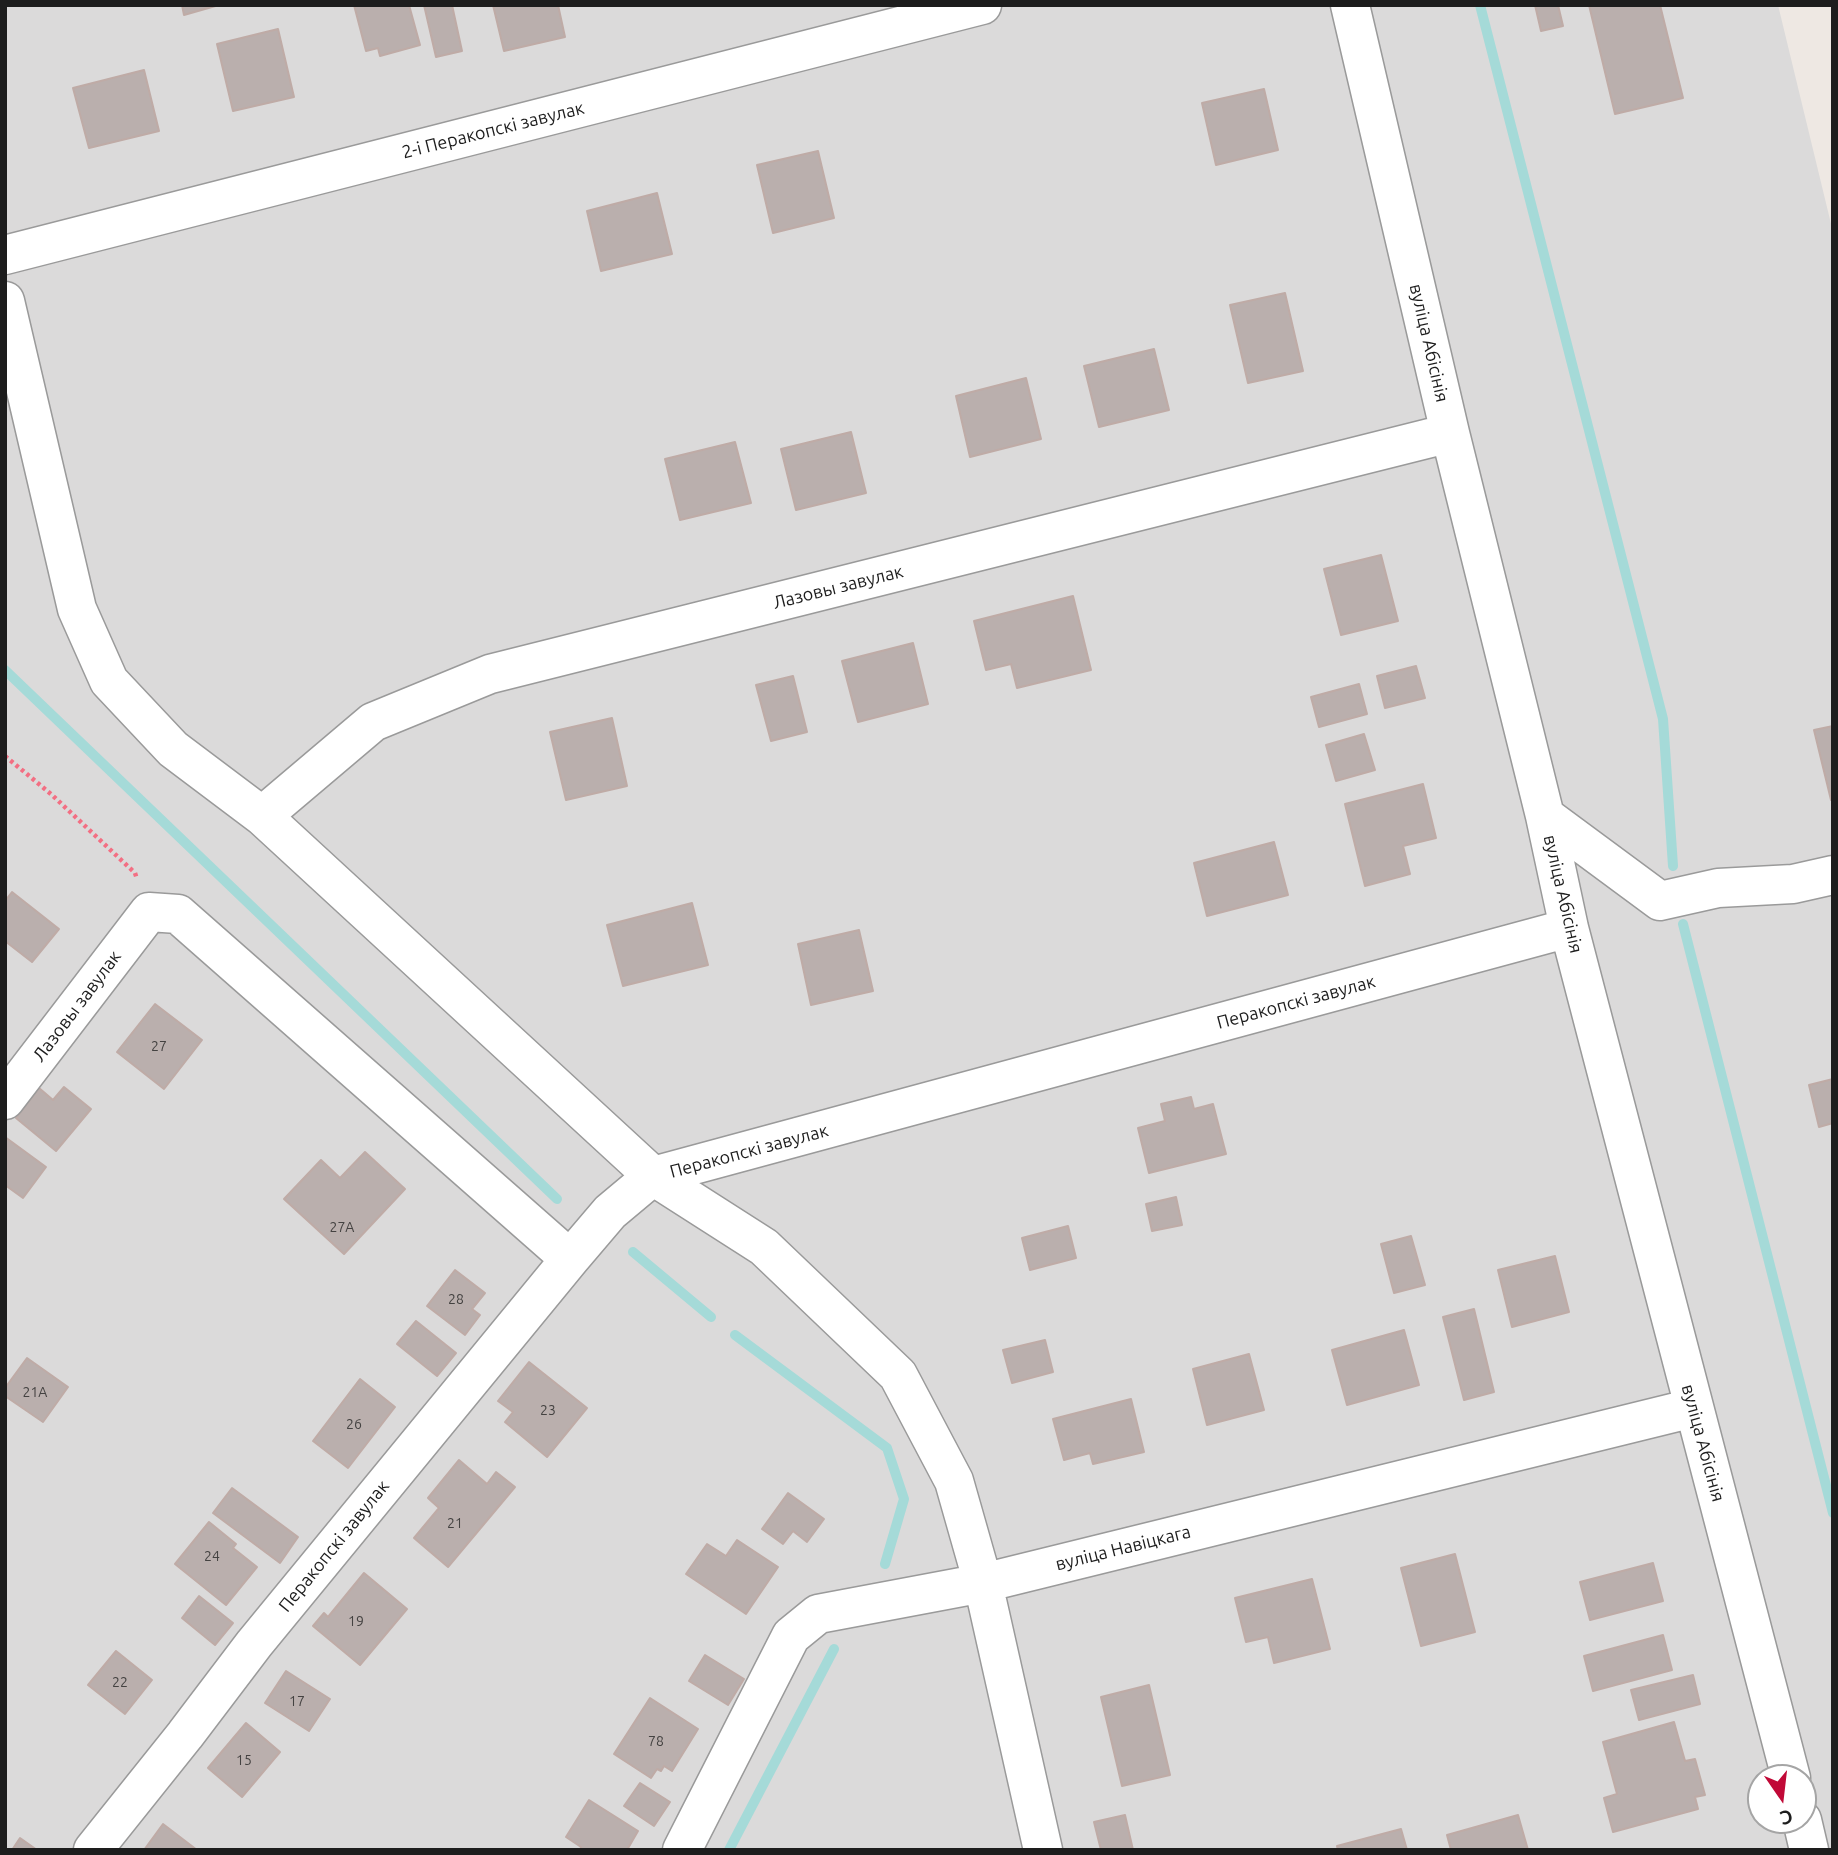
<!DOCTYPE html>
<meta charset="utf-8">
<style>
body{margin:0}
#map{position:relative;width:1838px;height:1855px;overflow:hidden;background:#eee8e3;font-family:Ubuntu,sans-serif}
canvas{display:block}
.frame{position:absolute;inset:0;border:7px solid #1d1d1d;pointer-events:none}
.north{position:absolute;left:1747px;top:1764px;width:70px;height:70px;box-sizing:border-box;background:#fff;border:2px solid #a5a5a5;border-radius:50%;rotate:166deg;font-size:19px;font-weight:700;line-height:28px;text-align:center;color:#1d1d1d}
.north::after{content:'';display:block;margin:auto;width:24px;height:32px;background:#c10937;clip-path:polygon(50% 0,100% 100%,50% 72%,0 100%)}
</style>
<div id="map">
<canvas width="1838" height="1855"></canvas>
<div class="frame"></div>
<div class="north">С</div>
</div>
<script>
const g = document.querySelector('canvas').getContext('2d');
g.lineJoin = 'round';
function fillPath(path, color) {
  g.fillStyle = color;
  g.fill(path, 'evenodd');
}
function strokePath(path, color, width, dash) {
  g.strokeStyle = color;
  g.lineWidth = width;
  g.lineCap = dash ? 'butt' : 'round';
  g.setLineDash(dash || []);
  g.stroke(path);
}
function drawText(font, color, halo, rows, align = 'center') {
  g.font = font + ' Ubuntu,sans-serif';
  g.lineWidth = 5;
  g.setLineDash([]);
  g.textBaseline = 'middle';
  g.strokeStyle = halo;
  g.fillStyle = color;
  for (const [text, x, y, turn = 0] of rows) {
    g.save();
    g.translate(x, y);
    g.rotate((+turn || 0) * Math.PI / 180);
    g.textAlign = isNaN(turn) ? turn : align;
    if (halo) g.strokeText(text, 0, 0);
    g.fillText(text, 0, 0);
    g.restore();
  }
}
fillPath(new Path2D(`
 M 5,5 L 1778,5 L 1833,232 L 1833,1850 L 5,1850 ZM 1761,1778 L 1803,1778 L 1803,1820 L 1761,1820 Z`), '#dbdada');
strokePath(new Path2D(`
 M 1480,5 L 1663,719 L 1673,866
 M 5,670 L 557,1199
 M 1683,924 L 1833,1513
 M 633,1252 L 711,1317
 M 735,1335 L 887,1448 L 904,1499 L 885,1564
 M 729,1850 L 834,1649`), '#a5dad8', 10);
const building = new Path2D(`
 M 182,5 L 219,5 L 184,15 Z
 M 354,5 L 409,5 L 420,45 L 380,56 L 378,48 L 366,51 Z
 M 424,5 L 452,5 L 462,51 L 436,57 Z
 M 493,5 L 558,5 L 565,37 L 504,51 Z
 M 1535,5 L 1558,5 L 1563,26 L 1541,31 Z
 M 1589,5 L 1660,5 L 1683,98 L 1615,114 Z
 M 278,29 L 294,97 L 233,111 L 217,44 Z
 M 144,70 L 159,131 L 89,148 L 73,88 Z
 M 1264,89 L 1278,150 L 1216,165 L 1202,103 Z
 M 818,151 L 834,218 L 773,233 L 757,165 Z
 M 657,193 L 672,254 L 601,271 L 587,211 Z
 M 1285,293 L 1303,371 L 1248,383 L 1230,305 Z
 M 1154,349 L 1169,410 L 1099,427 L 1084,366 Z
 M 1026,378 L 1041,439 L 970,457 L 956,396 Z
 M 851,432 L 866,493 L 796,510 L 781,449 Z
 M 735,442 L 751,503 L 680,520 L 665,459 Z
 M 1381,555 L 1398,621 L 1341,635 L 1324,569 Z
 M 1073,596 L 1091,670 L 1017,688 L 1011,664 L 986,670 L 974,621 Z
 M 913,643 L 928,704 L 858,722 L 842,661 Z
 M 1416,666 L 1425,698 L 1385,708 L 1377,676 Z
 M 793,676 L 807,732 L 771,741 L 756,685 Z
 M 1359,684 L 1367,714 L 1319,727 L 1311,697 Z
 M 612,718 L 627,786 L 566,800 L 550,732 Z
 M 1833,726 L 1833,799 L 1831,800 L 1814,730 Z
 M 1364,734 L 1375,770 L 1336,781 L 1326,745 Z
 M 1423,784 L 1436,838 L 1403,846 L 1410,874 L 1365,886 L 1345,804 Z
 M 1274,842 L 1288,895 L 1207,916 L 1194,863 Z
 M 12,892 L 59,929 L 32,962 L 5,941 L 5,901 Z
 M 692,903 L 708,965 L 623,986 L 607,925 Z
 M 859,930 L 873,991 L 811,1005 L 798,944 Z
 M 155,1004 L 202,1040 L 164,1089 L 117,1052 Z
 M 1833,1079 L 1833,1123 L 1819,1127 L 1809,1085 Z
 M 64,1087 L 91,1109 L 56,1151 L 16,1118 L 39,1088 L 53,1100 Z
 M 1191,1097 L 1194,1109 L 1213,1104 L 1226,1154 L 1149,1173 L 1138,1128 L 1165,1121 L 1161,1104 Z
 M 5,1137 L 46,1167 L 23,1198 L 5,1185 Z
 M 365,1152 L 405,1189 L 344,1254 L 284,1199 L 321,1160 L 340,1178 Z
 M 1176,1197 L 1182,1225 L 1152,1231 L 1146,1204 Z
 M 1068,1226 L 1076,1258 L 1030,1270 L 1022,1238 Z
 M 1411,1236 L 1425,1285 L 1394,1293 L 1381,1244 Z
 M 1555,1256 L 1569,1312 L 1512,1327 L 1498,1270 Z
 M 455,1270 L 485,1293 L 472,1309 L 480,1315 L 465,1335 L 427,1306 Z
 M 1474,1309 L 1494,1392 L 1464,1400 L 1443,1317 Z
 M 416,1321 L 456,1353 L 437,1376 L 397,1344 Z
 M 1404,1330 L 1419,1385 L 1347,1405 L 1332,1350 Z
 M 1045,1340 L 1053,1372 L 1012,1383 L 1003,1350 Z
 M 1249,1354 L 1264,1410 L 1207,1425 L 1193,1369 Z
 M 27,1358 L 68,1387 L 43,1422 L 5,1396 L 5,1388 Z
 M 529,1362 L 587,1408 L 547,1457 L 505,1422 L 513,1412 L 498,1401 Z
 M 360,1379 L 395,1407 L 348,1468 L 313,1441 Z
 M 1131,1399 L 1144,1452 L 1093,1464 L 1090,1453 L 1064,1460 L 1053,1419 Z
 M 459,1460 L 487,1484 L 496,1472 L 515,1487 L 448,1567 L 414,1538 L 439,1508 L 428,1498 Z
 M 232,1488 L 298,1537 L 280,1563 L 213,1513 Z
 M 788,1493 L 824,1519 L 807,1542 L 793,1531 L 783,1544 L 762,1529 Z
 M 209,1522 L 236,1544 L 233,1548 L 257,1567 L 226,1605 L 175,1564 Z
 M 737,1540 L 778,1567 L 746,1614 L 686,1574 L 707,1544 L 726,1556 Z
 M 1455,1554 L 1475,1632 L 1421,1646 L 1401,1568 Z
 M 1653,1563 L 1663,1601 L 1590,1620 L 1580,1582 Z
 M 364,1573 L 407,1609 L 360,1665 L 313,1626 L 324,1613 L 328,1617 Z
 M 1312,1579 L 1330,1649 L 1274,1663 L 1268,1637 L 1246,1642 L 1235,1598 Z
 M 199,1596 L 233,1623 L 215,1645 L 182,1618 Z
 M 1663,1635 L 1672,1670 L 1593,1691 L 1584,1656 Z
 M 116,1651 L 152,1680 L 125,1714 L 88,1685 Z
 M 705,1655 L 744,1679 L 728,1705 L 689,1681 Z
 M 286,1671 L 330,1699 L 309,1731 L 265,1703 Z
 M 1693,1675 L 1700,1704 L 1639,1720 L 1631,1690 Z
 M 1149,1685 L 1170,1775 L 1122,1786 L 1101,1697 Z
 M 650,1698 L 698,1729 L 672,1771 L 664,1766 L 661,1771 L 657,1769 L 651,1778 L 614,1754 Z
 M 1674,1722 L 1685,1761 L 1695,1759 L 1705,1795 L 1695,1797 L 1698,1809 L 1613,1832 L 1604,1798 L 1617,1794 L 1603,1742 Z
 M 246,1723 L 280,1752 L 242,1797 L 208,1768 Z
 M 640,1783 L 670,1802 L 654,1826 L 624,1806 Z
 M 589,1800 L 638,1831 L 627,1850 L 580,1850 L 581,1847 L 566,1837 Z
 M 1125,1815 L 1133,1850 L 1101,1850 L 1094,1822 Z
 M 1518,1815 L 1528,1850 L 1451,1850 L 1447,1835 Z
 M 163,1824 L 197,1850 L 144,1850 Z
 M 1401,1829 L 1407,1850 L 1338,1850 L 1337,1846 Z
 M 20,1838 L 37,1850 L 12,1850 Z`);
fillPath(building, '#baafad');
strokePath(building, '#bfaba6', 2);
const minor = new Path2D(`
 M 1350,5 L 1450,433 L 1545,816 L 1569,928 L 1791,1778
 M 5,255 L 982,5
 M 5,301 L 77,609 L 109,681 L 173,749 L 262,816 L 653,1176 L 764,1247 L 898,1375 L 954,1481 L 983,1583 L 1043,1850
 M 262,816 L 373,722 L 490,674 L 1450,433
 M 1545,816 L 1660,901 L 1718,888 L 1793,884 L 1833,875
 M 5,1100 L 149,912 L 178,914 L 570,1259
 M 1802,1820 L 1809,1850
 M 93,1850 L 185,1735 L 254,1644 L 570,1259 L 610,1212 L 653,1176 L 1569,928
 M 682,1850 L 791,1636 L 818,1614 L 983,1583 L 1693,1408`);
strokePath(minor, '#9a9a9a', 41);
strokePath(new Path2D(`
 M 5,756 L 51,794 L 135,873 L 137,879`), '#f36f83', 4.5, [3.5, 3.5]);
strokePath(minor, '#fff', 38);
drawText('14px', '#444241', null, [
 ["27",159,1046],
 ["27А",342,1227],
 ["28",456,1299],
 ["21А",35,1392],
 ["23",548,1410],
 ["26",354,1424],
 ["21",455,1523],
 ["24",212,1556],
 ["19",356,1621],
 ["22",120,1682],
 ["17",297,1701],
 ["78",656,1741],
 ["15",244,1760]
]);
drawText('18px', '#1d1d1d', '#fff', [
 ["2-і Перакопскі завулак",493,130,-14],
 ["вуліца Абісінія",1429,343,77],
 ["Лазовы завулак",838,587,-14],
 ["вуліца Абісінія",1563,894,77],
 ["Перакопскі завулак",1296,1002,-15],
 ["Лазовы завулак",77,1006,-53],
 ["Перакопскі завулак",749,1151,-15],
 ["вуліца Абісінія",1703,1443,75],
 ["Перакопскі завулак",334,1546,-51],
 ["вуліца Навіцкага",1123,1548,-14]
]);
</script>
